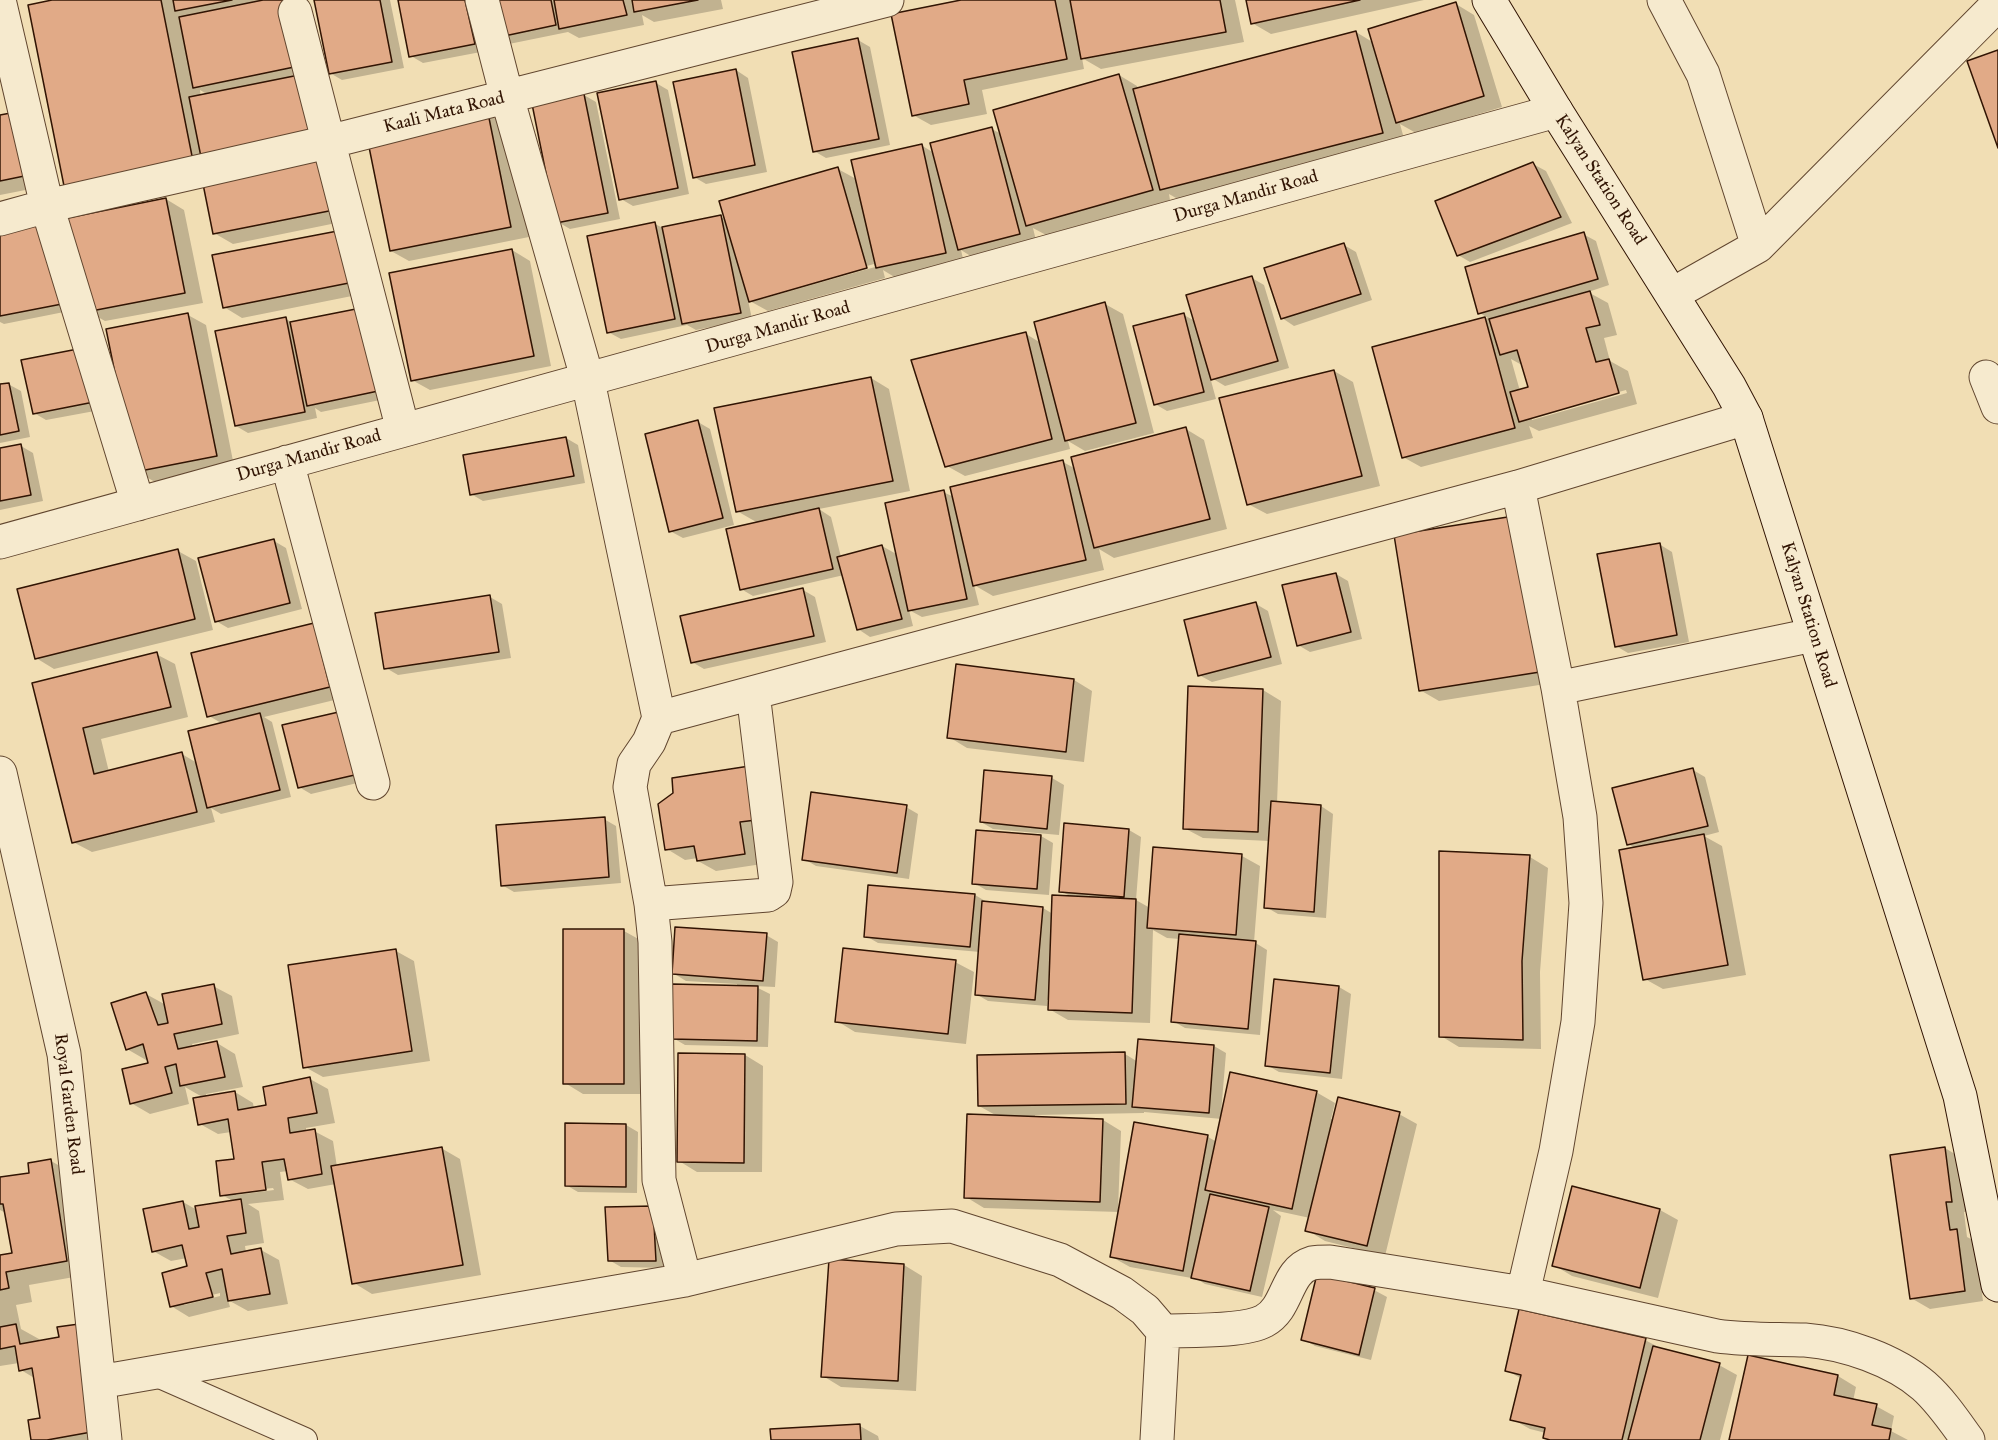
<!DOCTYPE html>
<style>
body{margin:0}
canvas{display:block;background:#f1deb4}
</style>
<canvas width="1998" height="1440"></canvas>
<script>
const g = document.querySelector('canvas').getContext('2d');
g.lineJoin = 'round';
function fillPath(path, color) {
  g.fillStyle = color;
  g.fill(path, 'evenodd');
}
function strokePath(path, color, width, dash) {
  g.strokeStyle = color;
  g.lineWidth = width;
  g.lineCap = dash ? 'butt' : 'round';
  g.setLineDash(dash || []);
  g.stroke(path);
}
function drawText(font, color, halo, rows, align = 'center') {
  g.font = font + ' "IM FELL Great Primer",serif';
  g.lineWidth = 4.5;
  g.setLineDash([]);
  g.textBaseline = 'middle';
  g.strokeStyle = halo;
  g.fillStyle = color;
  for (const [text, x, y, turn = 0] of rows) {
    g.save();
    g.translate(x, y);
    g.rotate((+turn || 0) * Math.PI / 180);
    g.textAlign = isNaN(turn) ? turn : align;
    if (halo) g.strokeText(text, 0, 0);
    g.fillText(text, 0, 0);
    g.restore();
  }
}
fillPath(new Path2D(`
 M 60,0 L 299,0 L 356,219 L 233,244 L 214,233 L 204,182 ZM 200,90 L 205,93 L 209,95 L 201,97 Z
 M 315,0 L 390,0 L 404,68 L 342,80 L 330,73 Z
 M 399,0 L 476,0 L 486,51 L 423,63 L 411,56 Z
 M 489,0 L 721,0 L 723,9 L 654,22 L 642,15 L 644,25 L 579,38 L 568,32 L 509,44 Z
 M 968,0 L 1235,0 L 1244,42 L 1101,69 L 1082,58 L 1084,69 L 982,90 L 987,114 L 931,125 L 913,115 Z
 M 1247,0 L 1424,0 L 1271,34 L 1252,23 Z
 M 1456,4 L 1474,15 L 1502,107 L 1416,133 L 1400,124 L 1406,146 L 1185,203 L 1169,194 L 1170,200 L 1046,235 L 1033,228 L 1037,245 L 977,260 L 961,250 L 964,263 L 896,278 L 883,270 L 885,278 L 768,311 L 748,300 L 752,319 L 696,330 L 687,325 L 621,339 L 608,332 L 655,224 L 663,228 L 721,217 L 726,220 L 838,169 L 858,180 L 921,145 L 934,153 L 992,129 L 1001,134 L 1119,75 L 1137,86 L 1138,89 L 1356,32 L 1374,43 ZM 874,264 L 875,267 L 762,299 L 762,296 Z
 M 858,40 L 870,47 L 890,145 L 826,158 L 814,151 Z
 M 736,70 L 748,78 L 767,172 L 706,184 L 694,177 Z
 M 656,83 L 668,90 L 689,194 L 633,206 L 621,199 Z
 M 584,95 L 596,102 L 620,219 L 570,229 L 558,222 Z
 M 488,114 L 506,125 L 529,237 L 409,261 L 391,251 Z
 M 0,116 L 51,185 L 0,195 Z
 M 1533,164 L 1546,171 L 1572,223 L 1470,262 L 1458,255 Z
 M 166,199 L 184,210 L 203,303 L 105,321 L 87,311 Z
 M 0,229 L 74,310 L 4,324 L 0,322 Z
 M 1583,234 L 1596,241 L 1609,285 L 1588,292 L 1608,303 L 1617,335 L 1604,338 L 1610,361 L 1628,371 L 1637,404 L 1539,431 L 1529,426 L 1533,438 L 1421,467 L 1403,457 L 1374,348 L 1488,318 L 1480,313 ZM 1511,359 L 1520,364 L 1522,364 L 1530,388 L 1520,391 ZM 1626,390 L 1627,393 L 1532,420 L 1532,416 Z
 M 366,241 L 377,291 L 242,318 L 224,307 Z
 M 1344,245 L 1356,252 L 1372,300 L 1294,326 L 1282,318 Z
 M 512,250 L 530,261 L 551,366 L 430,390 L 412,380 Z
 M 1252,278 L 1264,285 L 1289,368 L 1225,386 L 1210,377 L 1216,399 L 1167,411 L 1155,404 L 1184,315 L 1195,321 Z
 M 1105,304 L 1123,314 L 1154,433 L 1085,451 L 1068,441 L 1070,449 L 965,476 L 947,466 L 1026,334 L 1041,343 Z
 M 188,315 L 206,325 L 234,466 L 155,482 L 136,471 Z
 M 286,319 L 293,323 L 395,397 L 321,412 L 315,408 L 317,418 L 248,433 L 236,426 Z
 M 23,362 L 111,408 L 46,420 L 34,413 Z
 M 1334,371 L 1353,382 L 1380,486 L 1267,514 L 1248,504 Z
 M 871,378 L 889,389 L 910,491 L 819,509 L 831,517 L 841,557 L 882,546 L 898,555 L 943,492 L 954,497 L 1063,462 L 1076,469 L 1186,429 L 1204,440 L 1227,529 L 1114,558 L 1099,549 L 1104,570 L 993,596 L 974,585 L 979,605 L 922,617 L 909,610 L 913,626 L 870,637 L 858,629 L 844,575 L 753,596 L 741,589 L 758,523 L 737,511 Z
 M 8,384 L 21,391 L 30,437 L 0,443 L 0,386 Z
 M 698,422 L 710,429 L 734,525 L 683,538 L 670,531 Z
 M 566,438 L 578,445 L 585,483 L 483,501 L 471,494 Z
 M 21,446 L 33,453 L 43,501 L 0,510 L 0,450 Z
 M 1395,536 L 1558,682 L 1439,701 L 1420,690 Z
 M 274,541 L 286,548 L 302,609 L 228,628 L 216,621 Z
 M 1659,544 L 1672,552 L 1689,642 L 1628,653 L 1616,646 Z
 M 178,551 L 196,561 L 213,630 L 54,669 L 36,658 Z
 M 1336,574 L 1348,581 L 1362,639 L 1310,652 L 1298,645 Z
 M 803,590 L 815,597 L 826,642 L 704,669 L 692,662 Z
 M 490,597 L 502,604 L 511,658 L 398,675 L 386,668 Z
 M 1256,604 L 1268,611 L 1282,664 L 1212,682 L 1199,675 Z
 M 314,625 L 347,697 L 264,717 L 272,722 L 291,797 L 221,814 L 211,808 L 215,822 L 92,852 L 73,842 L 34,684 L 156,654 L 175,664 L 188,717 L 101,739 L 109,772 L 182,754 L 197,763 L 223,724 L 209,716 Z
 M 958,666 L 1074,680 L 1092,691 L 1084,762 L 967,748 L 949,737 Z
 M 1190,687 L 1263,690 L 1281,701 L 1277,803 L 1321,806 L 1333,814 L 1326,918 L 1278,914 L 1266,907 L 1270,841 L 1203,838 L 1184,828 Z
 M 284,726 L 370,780 L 311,794 L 299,787 Z
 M 756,767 L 762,864 L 716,871 L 698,861 L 698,858 L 685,860 L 667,849 Z
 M 1693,770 L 1705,777 L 1719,832 L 1704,836 L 1722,846 L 1746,975 L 1663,989 L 1645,979 L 1635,848 L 1628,844 Z
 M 986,771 L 1052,778 L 1064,785 L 1059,835 L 993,829 L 981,822 Z
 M 906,807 L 918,814 L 909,879 L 816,866 L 804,859 Z
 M 604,819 L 616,826 L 621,883 L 514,892 L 502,885 Z
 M 1129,830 L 1141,837 L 1136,900 L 1150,908 L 1155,849 L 1242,856 L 1260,866 L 1254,942 L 1267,950 L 1260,1035 L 1185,1028 L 1173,1021 L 1180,939 L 1167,938 L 1153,930 L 1150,1023 L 1068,1020 L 1049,1009 L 1050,1000 L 1047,1000 L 1047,1006 L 988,1001 L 976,994 L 980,952 L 878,943 L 866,936 L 975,895 L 987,902 L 1043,908 L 1053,914 L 1073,898 L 1061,891 Z
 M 1041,836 L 1053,843 L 1049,895 L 986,890 L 974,883 Z
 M 1530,857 L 1548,868 L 1540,972 L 1541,1049 L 1459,1047 L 1441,1036 Z
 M 624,931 L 642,941 L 642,1094 L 583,1094 L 565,1083 Z
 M 766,935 L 778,942 L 775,987 L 754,986 L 770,994 L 768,1047 L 685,1045 L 673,1038 L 737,987 L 737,984 L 686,981 L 673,973 Z
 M 396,951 L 414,961 L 430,1061 L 323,1077 L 305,1067 Z
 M 955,962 L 974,972 L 966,1044 L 855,1032 L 837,1021 Z
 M 213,986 L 232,996 L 239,1034 L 192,1044 L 193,1047 L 217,1043 L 235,1054 L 243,1087 L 206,1094 L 206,1097 L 235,1092 L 253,1103 L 254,1109 L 268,1107 L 310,1079 L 328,1089 L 335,1123 L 306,1128 L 306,1132 L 314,1131 L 333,1141 L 337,1167 L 441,1148 L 460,1159 L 481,1275 L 372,1294 L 354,1283 L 336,1184 L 308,1189 L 289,1179 L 288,1171 L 280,1172 L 284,1200 L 248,1204 L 259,1211 L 264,1243 L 245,1246 L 246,1252 L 261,1250 L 279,1260 L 288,1304 L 248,1311 L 228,1300 L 230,1307 L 189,1317 L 171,1306 L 189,1268 L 187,1258 L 171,1261 L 153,1251 L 183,1202 L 197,1210 L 233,1201 L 222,1195 L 235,1160 L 231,1132 L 218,1134 L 200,1124 L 204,1098 L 185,1087 L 189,1104 L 150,1114 L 131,1103 L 150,1064 L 149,1059 L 146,1060 L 127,1049 L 146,994 L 166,1005 ZM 273,1188 L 274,1190 L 236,1195 L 236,1192 ZM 220,1293 L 220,1296 L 184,1305 L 184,1302 Z
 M 1339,987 L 1351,994 L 1342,1079 L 1279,1072 L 1267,1065 Z
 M 1214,1046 L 1226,1053 L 1221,1113 L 1316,1092 L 1335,1103 L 1331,1119 L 1399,1114 L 1417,1124 L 1385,1256 L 1325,1241 L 1307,1230 L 1310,1218 L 1273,1210 L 1281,1216 L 1262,1297 L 1205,1284 L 1197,1279 L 1130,1267 L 1112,1257 L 1120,1212 L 984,1208 L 966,1197 L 999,1117 L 979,1106 L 1125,1054 L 1138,1062 ZM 1144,1112 L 1222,1119 L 1217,1142 L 1208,1137 L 1120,1210 L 1118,1210 L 1121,1131 L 1103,1120 L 1035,1118 L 1035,1115 L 1144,1113 Z
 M 745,1055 L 763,1066 L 762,1172 L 697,1172 L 679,1161 Z
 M 626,1125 L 638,1132 L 637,1193 L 578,1192 L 566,1185 Z
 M 1945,1148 L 1963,1159 L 1970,1211 L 1964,1212 L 1967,1237 L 1975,1241 L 1983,1301 L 1930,1309 L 1911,1298 Z
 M 51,1161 L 74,1174 L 91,1274 L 29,1285 L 32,1302 L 16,1305 L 21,1329 L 39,1339 L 120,1440 L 33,1440 L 42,1420 L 36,1379 L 21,1370 L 19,1363 L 0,1366 L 0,1272 L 13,1255 L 6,1213 L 0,1210 L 0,1179 L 31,1174 Z
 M 653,1208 L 667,1268 L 621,1267 L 609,1260 Z
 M 1660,1210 L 1678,1220 L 1658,1298 L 1572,1276 L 1554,1265 Z
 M 904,1265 L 922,1276 L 916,1391 L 841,1387 L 823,1376 Z
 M 1374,1290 L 1387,1297 L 1371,1360 L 1315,1346 L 1303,1339 Z
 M 1645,1340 L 1664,1350 L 1719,1365 L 1737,1375 L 1720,1440 L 1548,1440 L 1544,1438 L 1546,1433 L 1530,1429 L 1512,1419 L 1522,1379 L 1506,1370 Z
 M 1749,1356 L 1838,1376 L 1856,1387 L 1853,1401 L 1876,1406 L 1894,1416 L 1891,1431 L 1908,1440 L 1731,1440 Z
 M 860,1426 L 878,1436 L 879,1440 L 772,1440 L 772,1431 Z`), '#0003');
const building = new Path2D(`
 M 52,0 L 161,0 L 194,166 L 65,191 L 28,5 Z
 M 173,0 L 232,0 L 175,11 Z
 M 263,0 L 286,0 L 299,66 L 193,88 L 179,17 Z
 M 314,0 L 380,0 L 392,62 L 329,74 Z
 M 398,0 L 465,0 L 475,44 L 409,57 Z
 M 487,0 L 551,0 L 556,25 L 495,38 Z
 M 554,0 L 623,0 L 627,15 L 559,29 Z
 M 632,0 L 698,0 L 634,12 Z
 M 961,0 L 1055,0 L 1067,59 L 964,80 L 969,104 L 912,116 L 891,14 Z
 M 1070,0 L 1220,0 L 1226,32 L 1081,59 Z
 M 1246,0 L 1360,0 L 1251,24 Z
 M 1456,2 L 1484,96 L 1396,123 L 1368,29 Z
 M 1356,31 L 1383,133 L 1160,190 L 1133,89 Z
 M 858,38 L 879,139 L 813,152 L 792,52 Z
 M 1998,50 L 1998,148 L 1967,61 Z
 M 736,69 L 755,165 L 693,178 L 673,82 Z
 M 304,74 L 316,141 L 203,167 L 189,97 Z
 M 1119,74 L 1153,190 L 1026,226 L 993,110 Z
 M 656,81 L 678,188 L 619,200 L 597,93 Z
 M 584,94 L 608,213 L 556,223 L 532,104 Z
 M 21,111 L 34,174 L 0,181 L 0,115 Z
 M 488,113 L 511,227 L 390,251 L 367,137 Z
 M 992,127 L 1020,234 L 958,250 L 930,143 Z
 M 922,144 L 946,253 L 876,268 L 851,160 Z
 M 328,155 L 339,209 L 213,234 L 202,179 Z
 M 1533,162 L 1561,217 L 1457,256 L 1435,201 Z
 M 838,167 L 867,268 L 749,302 L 719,201 Z
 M 166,198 L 185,293 L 86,312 L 67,218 Z
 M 721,215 L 741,313 L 682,324 L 662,227 Z
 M 45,219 L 62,304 L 0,316 L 0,228 Z
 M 655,222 L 675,319 L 607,333 L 587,236 Z
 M 348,229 L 359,281 L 223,308 L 212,255 Z
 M 1584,232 L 1598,279 L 1478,314 L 1465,267 Z
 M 1344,243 L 1361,294 L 1281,319 L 1264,268 Z
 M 512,249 L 534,356 L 411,381 L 389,273 Z
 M 1252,276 L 1278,361 L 1211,380 L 1186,295 Z
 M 1590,291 L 1600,325 L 1586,328 L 1596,362 L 1609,359 L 1619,393 L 1519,422 L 1510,392 L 1528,387 L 1517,350 L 1500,355 L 1489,319 Z
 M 1105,302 L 1136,423 L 1065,441 L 1034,322 Z
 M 366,307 L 383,390 L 307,406 L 290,322 Z
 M 188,313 L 217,456 L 135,472 L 106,329 Z
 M 1184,313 L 1204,392 L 1154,405 L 1133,326 Z
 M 286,317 L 305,412 L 235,426 L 215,331 Z
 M 1485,317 L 1515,428 L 1402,458 L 1372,347 Z
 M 1026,332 L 1052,439 L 945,467 L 911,360 Z
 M 88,347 L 99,401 L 33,414 L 21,360 Z
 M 1334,370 L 1362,476 L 1247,505 L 1219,398 Z
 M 871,377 L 893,481 L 736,512 L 714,408 Z
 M 9,383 L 19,431 L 0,435 L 0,384 Z
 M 698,420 L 723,518 L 669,532 L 645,434 Z
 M 1186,427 L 1210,519 L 1094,548 L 1071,457 Z
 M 566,437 L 574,476 L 470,495 L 463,455 Z
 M 21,444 L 31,495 L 0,501 L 0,448 Z
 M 1063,460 L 1086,560 L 973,586 L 950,487 Z
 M 944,490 L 967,599 L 908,611 L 885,503 Z
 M 819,508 L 833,569 L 740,590 L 726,529 Z
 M 1514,516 L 1540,672 L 1419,691 L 1394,535 Z
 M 274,539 L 290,603 L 215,622 L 198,558 Z
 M 1660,543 L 1677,635 L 1615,647 L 1597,554 Z
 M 882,545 L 902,619 L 857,630 L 837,557 Z
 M 178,549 L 195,619 L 35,659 L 17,589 Z
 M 1336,573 L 1351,632 L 1297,646 L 1282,585 Z
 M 803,588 L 814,636 L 691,663 L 680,616 Z
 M 490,595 L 499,652 L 384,669 L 375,613 Z
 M 1256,602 L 1271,657 L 1198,676 L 1184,620 Z
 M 314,623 L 330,687 L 207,717 L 191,653 Z
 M 157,652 L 171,707 L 83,728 L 94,774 L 182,752 L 197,812 L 72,843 L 32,683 Z
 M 956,664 L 1074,679 L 1066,752 L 947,738 Z
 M 1188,686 L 1263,689 L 1258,832 L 1183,829 Z
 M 343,711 L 359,774 L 298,788 L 282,725 Z
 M 260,713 L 280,790 L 207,808 L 188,731 Z
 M 756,765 L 764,819 L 740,822 L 745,854 L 697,861 L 694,846 L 665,850 L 658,804 L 673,793 L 672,778 Z
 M 1693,768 L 1708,826 L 1627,845 L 1612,788 Z
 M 984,770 L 1052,776 L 1047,829 L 980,822 Z
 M 811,792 L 907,805 L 897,873 L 802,860 Z
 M 1271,801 L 1321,805 L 1314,912 L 1264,908 Z
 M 605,817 L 609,877 L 501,886 L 496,825 Z
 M 1064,823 L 1129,829 L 1124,897 L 1059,892 Z
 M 976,830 L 1041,835 L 1037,889 L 972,884 Z
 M 1704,834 L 1728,965 L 1643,980 L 1619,850 Z
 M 1153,847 L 1242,854 L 1236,935 L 1147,928 Z
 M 1439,851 L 1530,855 L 1522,961 L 1523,1040 L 1439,1037 Z
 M 868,885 L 975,894 L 970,947 L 864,937 Z
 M 1052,895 L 1136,899 L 1132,1013 L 1048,1010 Z
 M 982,901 L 1043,907 L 1035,1000 L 975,995 Z
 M 675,927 L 767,933 L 763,981 L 672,974 Z
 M 563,929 L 624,929 L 624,1084 L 563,1084 Z
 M 1179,934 L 1256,941 L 1248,1029 L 1171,1022 Z
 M 843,948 L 956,960 L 948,1034 L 835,1022 Z
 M 396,949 L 412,1051 L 303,1068 L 288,965 Z
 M 1274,979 L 1339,986 L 1330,1073 L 1265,1066 Z
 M 214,984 L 222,1024 L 174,1034 L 178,1049 L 217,1041 L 225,1077 L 180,1086 L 176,1064 L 165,1067 L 172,1093 L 130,1104 L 122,1069 L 148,1063 L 143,1044 L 126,1050 L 111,1003 L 146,992 L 158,1025 L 168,1023 L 162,994 Z
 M 672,984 L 758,986 L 757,1041 L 671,1039 Z
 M 1138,1039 L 1214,1045 L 1209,1113 L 1132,1107 Z
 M 1125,1052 L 1126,1104 L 978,1106 L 977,1055 Z
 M 678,1053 L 745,1054 L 744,1163 L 677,1162 Z
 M 1230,1072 L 1317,1091 L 1292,1209 L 1205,1190 Z
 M 310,1077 L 317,1113 L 288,1118 L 290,1133 L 315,1129 L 322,1174 L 288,1180 L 284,1159 L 262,1162 L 266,1190 L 220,1196 L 216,1161 L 234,1159 L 228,1119 L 198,1125 L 193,1098 L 235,1091 L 238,1110 L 266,1105 L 263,1087 Z
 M 1338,1097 L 1400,1112 L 1367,1246 L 1305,1231 Z
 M 967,1114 L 1103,1119 L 1100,1202 L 964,1198 Z
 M 1134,1122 L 1208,1135 L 1183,1271 L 1110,1257 Z
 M 565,1123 L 626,1124 L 626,1187 L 565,1186 Z
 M 442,1147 L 463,1265 L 352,1284 L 331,1166 Z
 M 1945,1147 L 1952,1202 L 1946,1202 L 1950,1230 L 1957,1229 L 1965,1291 L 1910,1299 L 1890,1155 Z
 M 51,1159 L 67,1261 L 6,1272 L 9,1288 L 0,1290 L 0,1255 L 12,1253 L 3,1204 L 0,1204 L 0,1177 L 29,1173 L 28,1163 Z
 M 1572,1186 L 1660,1209 L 1640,1288 L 1552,1266 Z
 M 1210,1194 L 1269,1207 L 1250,1291 L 1191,1278 Z
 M 241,1199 L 246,1233 L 227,1236 L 231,1254 L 261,1248 L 270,1294 L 228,1301 L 222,1269 L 206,1273 L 213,1297 L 170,1307 L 162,1273 L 187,1266 L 182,1245 L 152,1252 L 143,1209 L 183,1201 L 189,1229 L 199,1227 L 195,1206 Z
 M 653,1206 L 656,1261 L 608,1261 L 605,1207 Z
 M 829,1259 L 904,1264 L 898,1381 L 821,1377 Z
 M 1317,1274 L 1375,1288 L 1359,1355 L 1301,1340 Z
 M 1519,1309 L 1646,1338 L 1622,1440 L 1550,1440 L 1543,1438 L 1545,1428 L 1510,1420 L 1521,1375 L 1505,1371 Z
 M 16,1324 L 20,1344 L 59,1337 L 57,1327 L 79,1324 L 97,1431 L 47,1440 L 31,1440 L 28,1420 L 40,1418 L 32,1368 L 19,1371 L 15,1346 L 0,1349 L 0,1327 Z
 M 1653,1346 L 1720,1363 L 1700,1440 L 1628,1440 Z
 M 1748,1355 L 1838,1375 L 1834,1395 L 1877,1404 L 1872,1425 L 1891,1429 L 1889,1440 L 1729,1440 Z
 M 860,1424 L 861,1440 L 771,1440 L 770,1429 Z`);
fillPath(building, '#e1aa87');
strokePath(building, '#311403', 1.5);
const lane = new Path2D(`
 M 153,1373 L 305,1440`);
const street = new Path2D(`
 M 482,0 L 507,97 L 588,381 L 659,718 L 649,742 L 634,764 L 630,787 L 651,904 L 655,942 L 659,1180 L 685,1280
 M 1664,0 L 1703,74 L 1758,246
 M 0,4 L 47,206 L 138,504
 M 295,12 L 403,430
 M 0,219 L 47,206 L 328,142 L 887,0
 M 1673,294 L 1758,246 L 1998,4
 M 1986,377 L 1998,407
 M 287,462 L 373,783
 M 1518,487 L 1558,688 L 1580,817 L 1586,903 L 1578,1022 L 1556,1151 L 1523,1293
 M 0,542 C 519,398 1037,255 1556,111
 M 1558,688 L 1813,635
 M 659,718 L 1518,487 L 1746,418
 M 0,773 L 64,1054 L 105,1440
 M 651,904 L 768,895 L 774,891 L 776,882 L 753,693
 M 1163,1331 C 1188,1330 1244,1332 1264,1321 C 1289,1308 1285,1271 1312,1263 C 1317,1262 1325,1262 1330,1262 L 1523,1293 L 1717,1336 C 1746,1340 1775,1339 1805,1340 C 1845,1343 1894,1360 1924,1386 C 1941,1401 1955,1422 1968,1440
 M 99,1382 L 685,1280 L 896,1229 L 952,1226 L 1060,1260 L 1122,1293 L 1145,1310 L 1163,1331 L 1157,1440`);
const secondary = new Path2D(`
 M 1489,0 L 1556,111 L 1729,386 L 1746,418 L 1960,1096 L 1998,1285`);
strokePath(lane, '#61462f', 26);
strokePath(street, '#61462f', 35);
strokePath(secondary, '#311403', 35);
strokePath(lane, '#f6eace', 24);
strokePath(street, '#f6eace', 33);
strokePath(secondary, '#f6eace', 33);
drawText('18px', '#311403', '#f6eace', [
 ["Kaali Mata Road",444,113,-14],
 ["Kalyan Station Road",1600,180,57],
 ["Durga Mandir Road",1246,197,-16],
 ["Durga Mandir Road",778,328,-16],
 ["Durga Mandir Road",309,456,-16],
 ["Kalyan Station Road",1808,615,73],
 ["Royal Garden Road",68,1104,83]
]);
</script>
